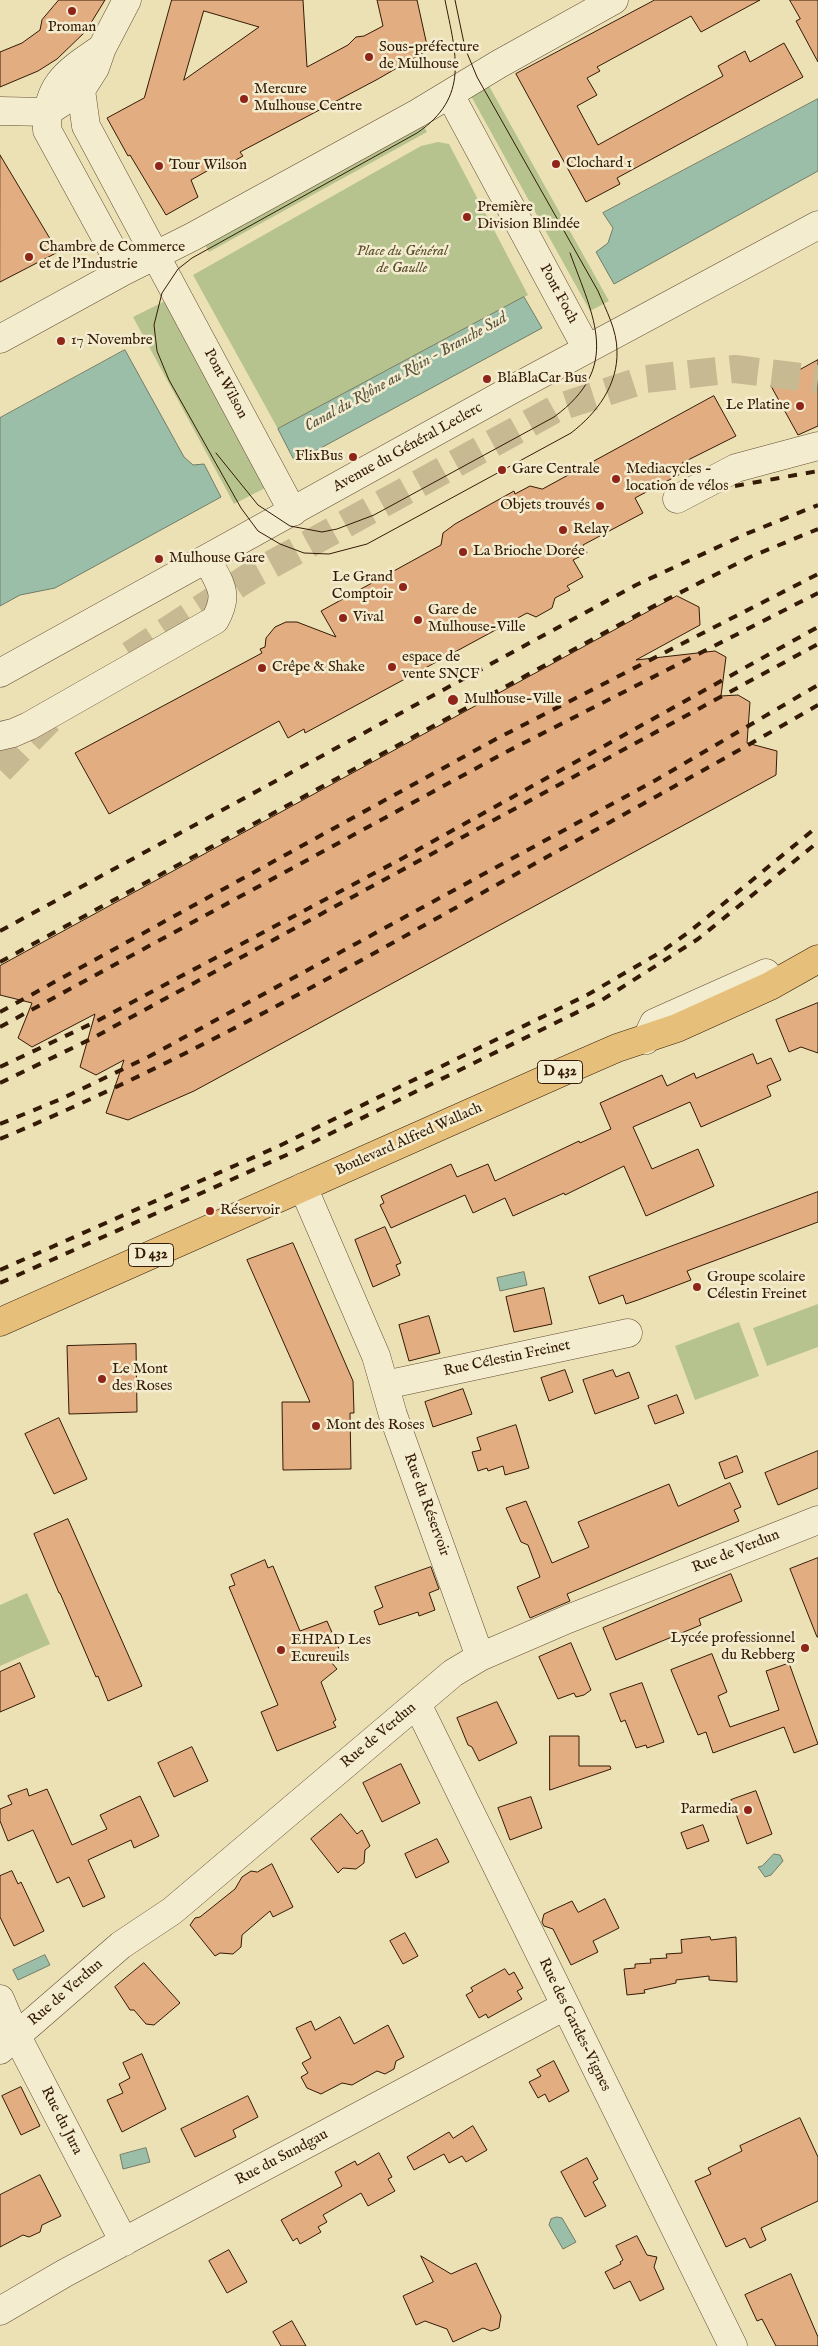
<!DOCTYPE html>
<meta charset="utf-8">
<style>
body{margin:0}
canvas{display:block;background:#ece1b5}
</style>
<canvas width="818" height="2346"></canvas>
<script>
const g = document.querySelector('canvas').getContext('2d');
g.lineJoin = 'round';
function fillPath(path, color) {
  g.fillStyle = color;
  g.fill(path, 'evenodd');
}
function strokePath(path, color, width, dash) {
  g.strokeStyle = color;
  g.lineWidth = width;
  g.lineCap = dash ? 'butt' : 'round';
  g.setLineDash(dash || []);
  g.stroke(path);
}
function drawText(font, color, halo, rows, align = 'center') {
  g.font = font + ' "IM FELL English",serif';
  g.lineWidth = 5;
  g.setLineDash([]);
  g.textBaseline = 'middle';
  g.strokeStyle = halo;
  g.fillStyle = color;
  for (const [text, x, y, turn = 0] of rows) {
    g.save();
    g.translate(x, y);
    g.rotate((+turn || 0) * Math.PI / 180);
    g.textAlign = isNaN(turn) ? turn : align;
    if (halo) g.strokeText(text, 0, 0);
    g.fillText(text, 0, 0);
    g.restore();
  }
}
fillPath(new Path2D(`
 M 489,86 L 609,301 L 590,311 L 471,96 Z
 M 421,121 L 427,132 L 209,252 L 203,241 Z
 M 438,142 L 449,144 L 528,295 L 278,429 L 193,275 L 421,146 Z
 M 167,300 L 265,488 L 234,504 L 133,317 Z
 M 818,1304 L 818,1347 L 767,1366 L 753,1328 Z
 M 739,1322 L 759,1376 L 695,1400 L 675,1346 Z
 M 27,1593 L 50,1644 L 0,1666 L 0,1605 Z`), '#b6c38f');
const water = new Path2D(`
 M 818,99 L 818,171 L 614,284 L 596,252 L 608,243 L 613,228 L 603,213 Z
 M 524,297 L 542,328 L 295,462 L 278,429 Z
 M 125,350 L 184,457 L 193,465 L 204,464 L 221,497 L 55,588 L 20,595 L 0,606 L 0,418 Z
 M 524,1272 L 527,1285 L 500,1291 L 497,1278 Z
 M 774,1854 L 780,1855 L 783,1861 L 771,1875 L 765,1877 L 758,1867 L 762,1866 Z
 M 45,1955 L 50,1965 L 18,1980 L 13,1970 Z
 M 146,2148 L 150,2162 L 123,2169 L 120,2155 Z
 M 557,2217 L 562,2218 L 576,2242 L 563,2249 L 549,2225 L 551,2219 Z`);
fillPath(water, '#9abea8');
strokePath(water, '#727c67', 1);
const building = new Path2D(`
 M 59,0 L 105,0 L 86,31 L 57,59 L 38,71 L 0,87 L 0,52 L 22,43 L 40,30 L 42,20 Z
 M 172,0 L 303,0 L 307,67 L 348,45 L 356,37 L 364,36 L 383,26 L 377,0 L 417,0 L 428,50 L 378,79 L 240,152 L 243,156 L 225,166 L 223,162 L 191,180 L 198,197 L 166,215 L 130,155 L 128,156 L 107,118 L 144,98 ZM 204,11 L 259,27 L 184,80 Z
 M 655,0 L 760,0 L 701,32 L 691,16 L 597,67 L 600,71 L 587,78 L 597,95 L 577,106 L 598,145 L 723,76 L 718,66 L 745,51 L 750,62 L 784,43 L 803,77 L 617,178 L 620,184 L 586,202 L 516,74 Z
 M 790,0 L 818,0 L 818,62 L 796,21 L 800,19 Z
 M 0,155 L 58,252 L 0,282 Z
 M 818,360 L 818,426 L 798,435 L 771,386 Z
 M 714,396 L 736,436 L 682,463 L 686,471 L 635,498 L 643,513 L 583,545 L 587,553 L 573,560 L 583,577 L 567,586 L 570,590 L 555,598 L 552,608 L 536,617 L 527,613 L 305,733 L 304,729 L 288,738 L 279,721 L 109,814 L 75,753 L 262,653 L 260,649 L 265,647 L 266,638 L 275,627 L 286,622 L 297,622 L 336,637 L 321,611 L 441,545 L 443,533 L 455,524 L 514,491 L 515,494 L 530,486 L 542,489 Z
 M 677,596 L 699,607 L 700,625 L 636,660 L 715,651 L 726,657 L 721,696 L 738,695 L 750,702 L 747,743 L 777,751 L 776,775 L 194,1091 L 128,1120 L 106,1113 L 124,1060 L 96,1075 L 80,1067 L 95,1014 L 32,1047 L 18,1038 L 32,1003 L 0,995 L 0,966 Z
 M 818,1003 L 818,1053 L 801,1047 L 789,1052 L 776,1020 Z
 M 753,1054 L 757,1064 L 771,1058 L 781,1080 L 767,1086 L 771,1096 L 701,1127 L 690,1102 L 633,1127 L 652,1169 L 698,1149 L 714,1186 L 646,1216 L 624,1166 L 565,1195 L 564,1193 L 513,1216 L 505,1198 L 473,1213 L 465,1195 L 391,1228 L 380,1205 L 384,1203 L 381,1196 L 451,1164 L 457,1177 L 488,1164 L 495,1181 L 579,1141 L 580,1143 L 611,1129 L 600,1103 L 662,1075 L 667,1086 L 694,1073 L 696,1078 Z
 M 818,1192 L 818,1222 L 687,1271 L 691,1280 L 638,1300 L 626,1304 L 623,1295 L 599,1304 L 589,1277 Z
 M 385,1227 L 401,1263 L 396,1265 L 400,1275 L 373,1287 L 355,1240 Z
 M 293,1243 L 353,1381 L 354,1413 L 350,1413 L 351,1469 L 283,1470 L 282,1402 L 310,1402 L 247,1260 Z
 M 544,1288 L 552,1324 L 514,1332 L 506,1297 Z
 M 429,1316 L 440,1353 L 409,1361 L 399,1325 Z
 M 136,1344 L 137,1412 L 69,1414 L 67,1346 Z
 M 565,1370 L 573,1392 L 549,1401 L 541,1378 Z
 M 613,1370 L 616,1377 L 629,1372 L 639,1398 L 595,1414 L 583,1380 Z
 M 463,1389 L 472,1414 L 433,1427 L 425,1402 Z
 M 677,1395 L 684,1413 L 655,1424 L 648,1406 Z
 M 59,1418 L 87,1479 L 54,1494 L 25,1434 Z
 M 516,1425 L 529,1468 L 505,1475 L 503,1466 L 488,1471 L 487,1468 L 478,1471 L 472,1452 L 481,1450 L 477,1438 Z
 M 818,1451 L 818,1488 L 778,1505 L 765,1473 Z
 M 737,1456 L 743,1472 L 725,1479 L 719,1463 Z
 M 730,1483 L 741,1507 L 734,1510 L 739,1521 L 567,1594 L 570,1601 L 530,1618 L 517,1587 L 540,1577 L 528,1545 L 521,1542 L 506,1508 L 526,1501 L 552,1563 L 589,1547 L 578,1522 L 669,1484 L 678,1506 Z
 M 68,1519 L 142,1686 L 108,1701 L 98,1676 L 96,1677 L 60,1593 L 59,1593 L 34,1534 Z
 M 818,1558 L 818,1637 L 817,1637 L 790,1569 Z
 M 265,1560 L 268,1568 L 273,1566 L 300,1631 L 327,1621 L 344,1660 L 331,1662 L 337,1669 L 321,1682 L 336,1720 L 333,1722 L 336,1727 L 277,1751 L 261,1712 L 278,1705 L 229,1587 L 235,1585 L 231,1575 Z
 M 431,1567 L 439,1589 L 429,1593 L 435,1610 L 419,1616 L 418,1612 L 379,1625 L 374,1611 L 383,1607 L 375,1587 Z
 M 731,1574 L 742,1601 L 699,1619 L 701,1625 L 616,1660 L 603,1628 Z
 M 571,1643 L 591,1690 L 584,1695 L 576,1697 L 574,1693 L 558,1699 L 539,1657 Z
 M 712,1654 L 727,1692 L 718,1696 L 730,1727 L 779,1710 L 766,1671 L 789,1663 L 818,1744 L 794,1753 L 784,1727 L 713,1753 L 706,1732 L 698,1735 L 671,1670 Z
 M 20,1663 L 35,1697 L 0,1712 L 0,1672 Z
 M 642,1683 L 664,1742 L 647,1748 L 646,1745 L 636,1748 L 625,1720 L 621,1722 L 610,1694 Z
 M 497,1702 L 517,1743 L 479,1761 L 472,1747 L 468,1745 L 457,1718 Z
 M 550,1736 L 579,1736 L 579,1766 L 610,1766 L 611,1769 L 550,1790 Z
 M 192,1747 L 208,1781 L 174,1797 L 158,1763 Z
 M 401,1764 L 420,1803 L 382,1822 L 363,1783 Z
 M 27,1789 L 29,1796 L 47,1789 L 72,1845 L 107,1829 L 100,1815 L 140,1796 L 159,1836 L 134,1848 L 131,1840 L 88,1860 L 105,1897 L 83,1907 L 69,1877 L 57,1883 L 33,1830 L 8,1841 L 0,1821 L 0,1809 L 12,1804 L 8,1796 Z
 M 756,1791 L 772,1834 L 747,1844 L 731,1800 Z
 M 531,1797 L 542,1828 L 510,1840 L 498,1808 Z
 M 341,1814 L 357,1834 L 362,1830 L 370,1846 L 365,1850 L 364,1863 L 356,1869 L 343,1868 L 338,1873 L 311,1839 Z
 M 703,1825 L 709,1841 L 687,1849 L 681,1833 Z
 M 437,1839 L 449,1862 L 416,1878 L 405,1854 Z
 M 272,1864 L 293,1907 L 273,1917 L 270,1911 L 242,1935 L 241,1947 L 233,1954 L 220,1953 L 215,1956 L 190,1925 L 195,1918 L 200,1917 L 235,1889 L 242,1877 L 251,1871 L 257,1872 Z
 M 12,1871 L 18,1884 L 21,1882 L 44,1931 L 14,1946 L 0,1917 L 0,1876 Z
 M 605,1899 L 619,1928 L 593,1941 L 598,1952 L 571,1965 L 553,1929 L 544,1926 L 542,1922 L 544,1914 L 572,1901 L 578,1912 Z
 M 405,1933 L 418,1956 L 403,1964 L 390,1941 Z
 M 710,1937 L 711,1940 L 736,1937 L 737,1982 L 709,1980 L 709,1976 L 676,1980 L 676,1983 L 644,1990 L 645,1993 L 627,1995 L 624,1969 L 635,1968 L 635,1964 L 651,1963 L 650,1959 L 667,1958 L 666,1954 L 682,1953 L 681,1940 Z
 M 144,1963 L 180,2003 L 154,2025 L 146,2024 L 134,2010 L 130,2010 L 115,1987 Z
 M 505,1969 L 509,1975 L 514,1972 L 523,1988 L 517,1991 L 522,1999 L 488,2018 L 486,2014 L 479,2018 L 466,1995 L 473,1991 L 471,1988 Z
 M 340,2017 L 354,2044 L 388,2025 L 404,2057 L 396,2061 L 394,2069 L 385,2074 L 377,2071 L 352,2085 L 342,2083 L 321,2094 L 307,2088 L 301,2077 L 308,2073 L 302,2063 L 311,2058 L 296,2028 L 311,2021 L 315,2030 Z
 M 142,2054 L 166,2109 L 122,2132 L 107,2100 L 123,2093 L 119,2084 L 130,2078 L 123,2063 Z
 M 554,2061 L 569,2091 L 549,2102 L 545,2094 L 538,2098 L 529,2082 L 541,2076 L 537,2070 Z
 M 21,2087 L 40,2126 L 21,2135 L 2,2096 Z
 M 248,2096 L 258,2117 L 233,2130 L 236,2137 L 195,2157 L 181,2129 Z
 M 800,2118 L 818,2157 L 818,2201 L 761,2228 L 766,2240 L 750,2248 L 745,2238 L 726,2247 L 695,2181 L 711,2174 L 708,2168 L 742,2151 L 740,2146 Z
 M 473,2126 L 487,2150 L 466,2162 L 462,2156 L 449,2163 L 444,2154 L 414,2170 L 407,2157 L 449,2132 L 453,2138 Z
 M 379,2153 L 392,2177 L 388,2179 L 395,2191 L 368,2206 L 361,2193 L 323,2215 L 327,2222 L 318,2227 L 321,2232 L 300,2244 L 297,2238 L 293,2241 L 281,2220 L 342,2186 L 335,2172 L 355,2161 L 357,2165 Z
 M 587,2158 L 598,2179 L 593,2182 L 606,2206 L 585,2217 L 561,2172 Z
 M 40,2175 L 61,2216 L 42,2225 L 40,2232 L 29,2237 L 23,2235 L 0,2247 L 0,2195 Z
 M 637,2236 L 647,2255 L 657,2257 L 654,2267 L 664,2289 L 640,2301 L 630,2281 L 614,2289 L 605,2272 L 621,2264 L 620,2262 L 623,2260 L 616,2246 Z
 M 229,2250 L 247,2282 L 227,2293 L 209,2261 Z
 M 421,2256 L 451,2274 L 476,2263 L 501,2316 L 499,2328 L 491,2331 L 483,2328 L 453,2342 L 447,2329 L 425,2321 L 416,2325 L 403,2296 L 433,2282 Z
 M 791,2274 L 818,2337 L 818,2346 L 776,2346 L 762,2319 L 757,2321 L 745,2295 Z
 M 292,2321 L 306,2346 L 281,2346 L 273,2332 Z`);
fillPath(building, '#e2ad80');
strokePath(building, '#351a06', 1);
strokePath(new Path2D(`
 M 130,655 L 252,575 L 557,408 L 646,379 L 735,369 L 818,379
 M 0,770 L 55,714`), '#c7b992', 28, [28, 14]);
const minor = new Path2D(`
 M 127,0 L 102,48 L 95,68 L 81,90 L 86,126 L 293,512
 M 102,48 C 67,72 46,84 47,130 L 124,271
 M 450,95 L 587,349
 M 0,111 L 47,112 L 61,103
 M 0,339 L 124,271 L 192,237 L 418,113 L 499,64 L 614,0
 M 677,499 L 736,468 L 818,446
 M 0,673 L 511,390 L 818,225
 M 0,736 L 13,733 L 29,726 L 215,620 C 230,593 220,585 207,559
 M 646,1040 L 654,1023 L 766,973
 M 303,1187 L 376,1356 L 393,1415 L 480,1657
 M 385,1385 L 628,1333
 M 417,1704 L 733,2346
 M 0,1999 L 12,2027 L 124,2242
 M 0,2050 L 121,1945 L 172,1911 L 453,1673 L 480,1657 L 568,1619 L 818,1520
 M 0,2311 L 65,2273 L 565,2006`);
const major = new Path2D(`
 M 0,1322 L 562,1072 L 617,1048 L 677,1028 L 770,986 L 818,959`);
strokePath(minor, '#634c32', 29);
strokePath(major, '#351a06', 29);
strokePath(minor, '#f3eccf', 28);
strokePath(major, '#e6c07a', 28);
strokePath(new Path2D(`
 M 445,0 C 456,55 470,97 417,133 L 192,258 L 178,269 L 162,293 L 154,325 L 157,351 L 169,380 L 241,508 L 258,531 L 280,544 L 304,553 L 329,554 L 367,544 L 571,433 C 597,413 618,385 617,351 C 617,330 606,310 598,291 L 477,77 L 465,48 L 455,0
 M 216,453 L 258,505 L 290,526 L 322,532 L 337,529 L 374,515 L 554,417 C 622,367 594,319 570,253`), '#351a06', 1);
strokePath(new Path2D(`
 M 735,486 L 818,471
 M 0,931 L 636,585 L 746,534 L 818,505
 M 0,962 L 650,608 L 750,557 L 818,529
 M 0,1012 L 496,739 L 818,574
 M 0,1027 L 506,752 L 818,593
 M 0,1067 L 95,1022 L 403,858 L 818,627
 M 0,1083 L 91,1039 L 818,644
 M 0,1124 L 61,1099 L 150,1056 L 656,780 L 818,685
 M 0,1139 C 169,1068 329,979 489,889 C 599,828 709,768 818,705
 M 0,1270 L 279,1146 L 587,995 L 661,952 L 689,932 L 818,826
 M 0,1283 L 291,1153 L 602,1000 L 698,939 L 818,842`), '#351a06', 4, [9, 9]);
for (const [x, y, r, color] of [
 [72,11,5,"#8f2418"],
 [369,57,5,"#8f2418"],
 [244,99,5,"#8f2418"],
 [556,164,5,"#8f2418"],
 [159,166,5,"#8f2418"],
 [467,217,5,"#8f2418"],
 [29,257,5,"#8f2418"],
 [61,341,5,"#8f2418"],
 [487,379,5,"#8f2418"],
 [800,406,5,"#8f2418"],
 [353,457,5,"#8f2418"],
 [502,470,5,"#8f2418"],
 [616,479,5,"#8f2418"],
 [600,506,5,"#8f2418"],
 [563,530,5,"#8f2418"],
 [463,552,5,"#8f2418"],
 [159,559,5,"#8f2418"],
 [403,587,5,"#8f2418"],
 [343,618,5,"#8f2418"],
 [418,620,5,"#8f2418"],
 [392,667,5,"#8f2418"],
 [262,668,5,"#8f2418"],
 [453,700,6,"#8f2418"],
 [210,1211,5,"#8f2418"],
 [697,1287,5,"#8f2418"],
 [102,1379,5,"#8f2418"],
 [316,1426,5,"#8f2418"],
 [805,1648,5,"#8f2418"],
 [281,1650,5,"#8f2418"],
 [748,1810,5,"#8f2418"]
]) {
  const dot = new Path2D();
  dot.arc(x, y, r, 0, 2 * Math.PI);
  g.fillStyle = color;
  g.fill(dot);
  strokePath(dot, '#f3eccf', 2);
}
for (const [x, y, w] of [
 [560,1072,45],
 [151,1255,45]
]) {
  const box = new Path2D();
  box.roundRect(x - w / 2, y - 11.5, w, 23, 4);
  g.fillStyle = '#f3eccf';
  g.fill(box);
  strokePath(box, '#351a06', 1);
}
drawText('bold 14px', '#351a06', null, [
 ["D 432",560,1072],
 ["D 432",151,1255]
]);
drawText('15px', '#351a06', '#f3eccf', [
 ["Proman",72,28,"center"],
 ["Sous-préfecture",379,48],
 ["de Mulhouse",379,65],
 ["Mercure",254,90],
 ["Mulhouse Centre",254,107],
 ["Clochard 1",566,164],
 ["Tour Wilson",169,166],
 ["Première",477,208],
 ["Division Blindée",477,225],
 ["Chambre de Commerce",39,248],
 ["et de l'Industrie",39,265],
 ["17 Novembre",71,341],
 ["BlaBlaCar Bus",497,379],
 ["Le Platine",790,406,"right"],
 ["FlixBus",343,457,"right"],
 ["Gare Centrale",512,470],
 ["Mediacycles -",626,470],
 ["location de vélos",626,487],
 ["Objets trouvés",590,506,"right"],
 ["Relay",573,530],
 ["La Brioche Dorée",473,552],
 ["Mulhouse Gare",169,559],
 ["Le Grand",393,578,"right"],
 ["Comptoir",393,595,"right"],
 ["Gare de",428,611],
 ["Mulhouse-Ville",428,628],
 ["Vival",353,618],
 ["espace de",402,658],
 ["vente SNCF",402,675],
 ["Crêpe & Shake",272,668],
 ["Mulhouse-Ville",464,700],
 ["Réservoir",220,1211],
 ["Groupe scolaire",707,1278],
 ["Célestin Freinet",707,1295],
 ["Le Mont",112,1370],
 ["des Roses",112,1387],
 ["Mont des Roses",326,1426],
 ["Lycée professionnel",795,1639,"right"],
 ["du Rebberg",795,1656,"right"],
 ["EHPAD Les",291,1641],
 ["Ecureuils",291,1658],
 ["Parmedia",738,1810,"right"]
], 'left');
drawText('italic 15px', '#5c4d2f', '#f3eccf', [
 ["Place du Général",402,252],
 ["de Gaulle",402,269]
]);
drawText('15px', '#351a06', '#f3eccf', [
 ["Pont Foch",558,294,62],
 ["Pont Wilson",225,384,62],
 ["Avenue du Général Leclerc",408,448,-29],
 ["Boulevard Alfred Wallach",409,1140,-24],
 ["Rue Célestin Freinet",507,1359,-12],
 ["Rue du Réservoir",426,1505,70],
 ["Rue de Verdun",736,1552,-22],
 ["Rue de Verdun",379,1736,-40],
 ["Rue de Verdun",66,1993,-41],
 ["Rue des Gardes-Vignes",574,2025,64],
 ["Rue du Jura",61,2121,63],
 ["Rue du Sundgau",282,2158,-28]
]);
drawText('italic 16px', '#58533f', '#f3eccf', [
 ["Canal du Rhône au Rhin - Branche Sud",406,373,-29]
]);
</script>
